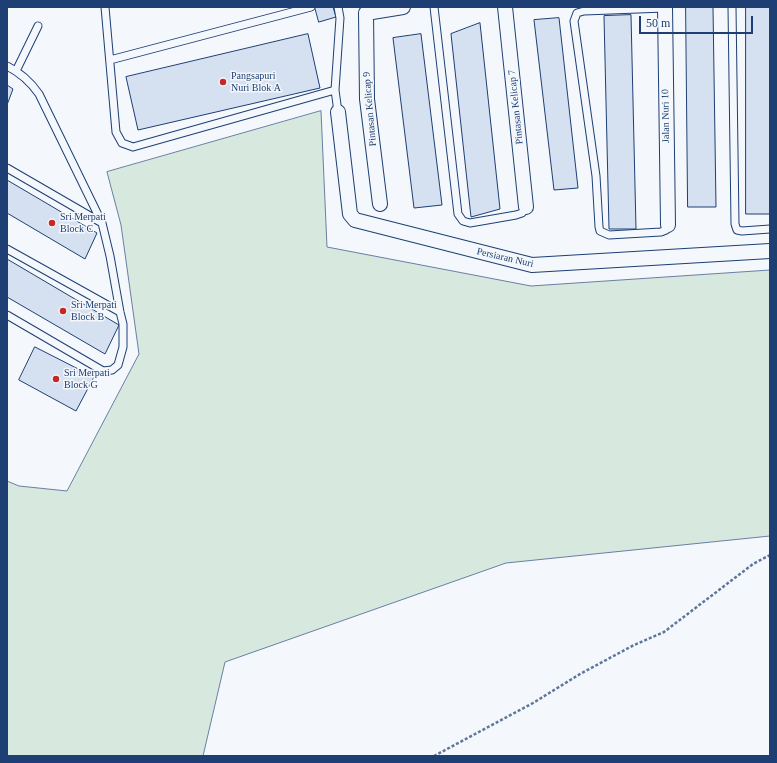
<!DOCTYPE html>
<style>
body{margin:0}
#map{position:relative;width:777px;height:763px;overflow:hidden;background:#f4f7fb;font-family:Georgia,serif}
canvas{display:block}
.frame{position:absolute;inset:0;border:8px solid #1d3f73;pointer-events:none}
.scale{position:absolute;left:639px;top:16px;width:114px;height:18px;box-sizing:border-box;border:2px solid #1d3f73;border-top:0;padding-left:5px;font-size:12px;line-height:14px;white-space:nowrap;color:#1d3f73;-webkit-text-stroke:3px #f4f7fb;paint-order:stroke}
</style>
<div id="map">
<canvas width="777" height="763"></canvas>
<div class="frame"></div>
<div class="scale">50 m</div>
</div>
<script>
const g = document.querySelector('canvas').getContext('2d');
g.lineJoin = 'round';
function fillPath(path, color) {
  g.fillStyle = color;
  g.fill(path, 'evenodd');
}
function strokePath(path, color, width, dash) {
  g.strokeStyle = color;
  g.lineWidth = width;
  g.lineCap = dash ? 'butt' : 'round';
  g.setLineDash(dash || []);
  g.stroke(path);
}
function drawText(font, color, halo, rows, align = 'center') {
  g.font = font + ' Georgia,serif';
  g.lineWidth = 3;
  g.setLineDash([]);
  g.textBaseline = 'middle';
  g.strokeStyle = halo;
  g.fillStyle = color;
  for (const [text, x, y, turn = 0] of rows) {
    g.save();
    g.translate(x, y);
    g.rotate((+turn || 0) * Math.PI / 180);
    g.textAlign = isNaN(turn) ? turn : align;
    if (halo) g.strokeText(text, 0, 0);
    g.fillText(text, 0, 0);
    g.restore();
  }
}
const green = new Path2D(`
 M 321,111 L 327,247 L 531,286 L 770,270 L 770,536 L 506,563 L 225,662 L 203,756 L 7,756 L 7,481 L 19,486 L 67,491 L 139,354 L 121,225 L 107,172 Z`);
fillPath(green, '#d7e8df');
strokePath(green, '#687fa3', 1);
const building = new Path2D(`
 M 315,7 L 333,7 L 336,17 L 319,22 Z
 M 686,7 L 713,7 L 716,207 L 688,207 Z
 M 746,7 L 770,7 L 770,214 L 746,214 Z
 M 631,15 L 636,229 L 609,229 L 604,16 Z
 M 559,18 L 578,188 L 554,190 L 534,20 Z
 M 480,23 L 500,209 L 471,217 L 451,34 Z
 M 308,34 L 320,88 L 138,130 L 126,77 Z
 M 421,34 L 442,205 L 414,208 L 393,38 Z
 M 7,85 L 13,89 L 7,105 Z
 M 7,180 L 97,233 L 85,259 L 7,213 Z
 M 7,259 L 119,325 L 105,354 L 7,297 Z
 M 35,347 L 94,377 L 76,411 L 19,380 Z`);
fillPath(building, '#d5e0f0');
strokePath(building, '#1d3f73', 1);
const service = new Path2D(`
 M 105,7 L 116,132 L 122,143 L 133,147 L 335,90
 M 338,7 L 340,18 L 335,90 L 338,112
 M 434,7 L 458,214 L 463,221 L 470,223 L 516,215 L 522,213 L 526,207
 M 732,7 L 735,224 L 737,230 L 742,231 L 770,229
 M 665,8 L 584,11 L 577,13 L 574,21 L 596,176 L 599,227 L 600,231 L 609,235 L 661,232 L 666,230 L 668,225
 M 110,60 L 311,7
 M 7,66 C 21,73 30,81 39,94 L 102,223 L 110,256 L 120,312 L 123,324 L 123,347 L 118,365 L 112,370 L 103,371 L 7,315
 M 16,71 L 38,26
 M 7,168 L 102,223
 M 7,249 L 120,312`);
const minor = new Path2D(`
 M 505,7 L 526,207
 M 665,7 L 668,225
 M 338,112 L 350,214 L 355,220 L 532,265 L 770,251
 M 380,204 L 367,99 L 366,13 L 403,7`);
strokePath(service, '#1d3f73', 9);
strokePath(minor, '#1d3f73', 16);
strokePath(new Path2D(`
 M 434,756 L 533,703 L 580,674 L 634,645 L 664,632 L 753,564 L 770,555`), '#5e769c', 2.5, [3, 2]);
strokePath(service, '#f4f7fb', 7);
strokePath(minor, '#f4f7fb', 14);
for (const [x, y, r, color] of [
 [223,82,4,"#c62828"],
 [52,223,4,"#c62828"],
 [63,311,4,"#c62828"],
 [56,379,4,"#c62828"]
]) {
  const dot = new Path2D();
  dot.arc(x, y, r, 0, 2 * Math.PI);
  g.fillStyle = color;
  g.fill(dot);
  strokePath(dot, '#f4f7fb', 1.5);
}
drawText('10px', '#1d3f73', '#f4f7fb', [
 ["Pangsapuri",231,76],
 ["Nuri Blok A",231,88],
 ["Sri Merpati",60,217],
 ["Block C",60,229],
 ["Sri Merpati",71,305],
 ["Block B",71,317],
 ["Sri Merpati",64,373],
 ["Block G",64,385]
], 'left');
drawText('10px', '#1d3f73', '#f4f7fb', [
 ["Pintasan Kelicap 7",516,107,-96],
 ["Pintasan Kelicap 9",370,109,-95],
 ["Jalan Nuri 10",666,116,-91],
 ["Persiaran Nuri",505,258,13]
]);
</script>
